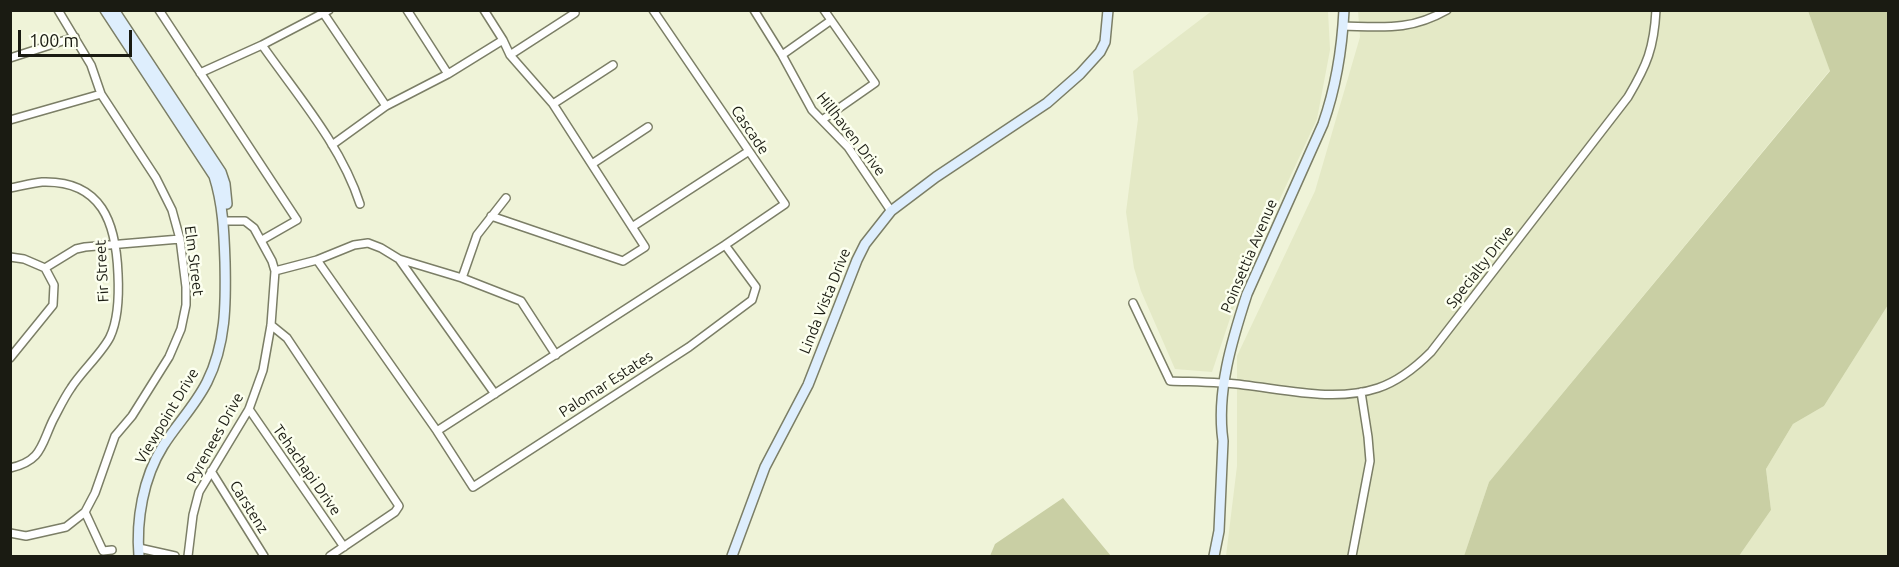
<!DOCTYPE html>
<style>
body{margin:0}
#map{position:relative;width:1899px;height:567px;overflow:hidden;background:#eff3d8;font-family:Ubuntu,sans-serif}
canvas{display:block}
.frame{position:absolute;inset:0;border:12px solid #1a1b12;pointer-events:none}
.scale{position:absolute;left:18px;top:30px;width:114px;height:27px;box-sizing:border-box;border:3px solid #1a1b12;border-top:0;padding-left:8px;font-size:18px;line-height:21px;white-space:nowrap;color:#1a1b12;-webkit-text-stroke:4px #fcffef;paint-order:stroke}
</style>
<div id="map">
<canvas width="1899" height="567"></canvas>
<div class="frame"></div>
<div class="scale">100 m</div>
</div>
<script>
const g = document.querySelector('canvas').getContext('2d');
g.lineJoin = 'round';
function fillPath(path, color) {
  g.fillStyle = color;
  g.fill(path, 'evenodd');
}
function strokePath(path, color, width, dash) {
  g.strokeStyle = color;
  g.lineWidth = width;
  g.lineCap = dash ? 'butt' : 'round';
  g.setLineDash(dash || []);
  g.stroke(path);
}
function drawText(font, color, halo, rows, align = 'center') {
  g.font = font + ' Ubuntu,sans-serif';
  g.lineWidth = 5;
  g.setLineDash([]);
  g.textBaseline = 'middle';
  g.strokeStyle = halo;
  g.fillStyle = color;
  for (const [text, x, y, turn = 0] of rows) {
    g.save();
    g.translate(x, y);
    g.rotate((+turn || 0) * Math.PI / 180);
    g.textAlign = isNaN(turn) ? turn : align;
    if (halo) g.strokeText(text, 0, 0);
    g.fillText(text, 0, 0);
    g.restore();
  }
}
fillPath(new Path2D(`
 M 1213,10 L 1328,11 L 1330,50 L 1317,119 L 1245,274 L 1212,372 L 1175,369 L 1141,291 L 1134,268 L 1126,212 L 1138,119 L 1133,71 Z
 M 1358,11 L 1808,11 L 1830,70 L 1489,482 L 1464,556 L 1226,556 L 1237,466 L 1237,356 L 1315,191 L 1360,37 Z
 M 1888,305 L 1888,556 L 1739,556 L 1771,510 L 1766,469 L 1793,424 L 1824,406 Z`), '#e4e9c6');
fillPath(new Path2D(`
 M 1808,11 L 1888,11 L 1888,305 L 1824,406 L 1793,424 L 1766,469 L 1771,510 L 1739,556 L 1464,556 L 1489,482 L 1830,71 Z
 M 1063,498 L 1111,556 L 990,556 L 995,544 Z`), '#c9cfa4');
const street = new Path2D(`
 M 159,10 L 297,220 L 262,240
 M 407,10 L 448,74
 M 484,10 L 503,40 L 510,55 L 553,104 L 645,247 L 623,261 L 491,216
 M 754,10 L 782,55 L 812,110 L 848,147 L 891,211
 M 324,14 L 386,106
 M 1343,26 C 1384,27 1410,31 1447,10
 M 262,45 C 297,95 341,145 360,204
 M 510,55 L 575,13
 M 782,55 L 830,21
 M 10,58 L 75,37
 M 200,73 L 262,45 L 329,10
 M 553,104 L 613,65
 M 10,120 L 101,94
 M 822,120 L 875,83 L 824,10
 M 332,145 L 386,106 L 448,74 L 503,40
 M 592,164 L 648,127
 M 10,188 C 21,186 32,183 42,182 C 102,180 116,223 118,274 C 119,294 119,318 110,337 C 102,353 81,372 71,388 C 64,398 59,409 53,420 C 41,445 42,461 10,468
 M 632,227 L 749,151
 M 10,257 L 24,259 L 45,268 L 54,285 L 53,305 L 10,358
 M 399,259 L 462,278 L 521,301 L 556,355
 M 317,260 L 437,431 L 473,487 L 689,347 L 752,300 L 756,287 L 725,245
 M 45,268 L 76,249 L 85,247 L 180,239
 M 275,271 L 317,260 L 354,245 L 368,243 L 381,248 L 399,259 L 495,394
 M 462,278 L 477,235 L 506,198
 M 1133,303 L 1170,381 C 1195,382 1220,382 1244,385 C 1287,390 1336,402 1378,388 C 1399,381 1416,367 1431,352 L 1628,97 C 1647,65 1654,48 1656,10
 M 271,325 L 287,338 L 399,506 L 395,512 L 330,556
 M 249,409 L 344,547
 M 437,431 L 725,245 L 785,204 L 653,10
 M 211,471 L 264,556
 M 85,512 L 103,551 L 112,550
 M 10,533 L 26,536 L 66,527 L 85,512 L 95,493 L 115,436 L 132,416 L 169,357 L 181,329 L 186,305 L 186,287 L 180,239 L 172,210 L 156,178 L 101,94 L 91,65 L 58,10
 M 139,548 L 175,556
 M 188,556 L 193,515 L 199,492 L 249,409 L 263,370 L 271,325 L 275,271 L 272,261 L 254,228 L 245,221 L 223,221
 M 1352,556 L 1370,461 L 1368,437 L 1361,392`);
const secondary = new Path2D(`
 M 105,10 L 214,176 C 223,204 224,232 225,262 C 226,303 226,344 207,382 C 195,406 176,425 163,446 C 143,478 136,520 139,556
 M 114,10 L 221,172 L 225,184 L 227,204
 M 732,556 L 765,467 L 808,385 L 857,260 L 865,244 L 891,211 L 936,177 L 1047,103 L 1080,74 L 1100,52 L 1105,42 L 1108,10
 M 1214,556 L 1219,531 L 1223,441 C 1216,392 1232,340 1247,294 L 1323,124 C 1336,87 1342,50 1344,10`);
strokePath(street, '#7b7e66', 10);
strokePath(secondary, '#7b7e66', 12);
strokePath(street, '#fff', 7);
strokePath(secondary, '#deeefd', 9);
drawText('15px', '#1a1b12', '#fcffef', [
 ["Cascade",750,130,56],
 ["Hillhaven Drive",851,134,52],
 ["Poinsettia Avenue",1249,256,-67],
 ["Elm Street",194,261,83],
 ["Specialty Drive",1480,267,-52],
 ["Fir Street",102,271,-93],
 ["Linda Vista Drive",825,301,-68],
 ["Palomar Estates",606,384,-33],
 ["Viewpoint Drive",167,416,-59],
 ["Pyrenees Drive",215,438,-61],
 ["Tehachapi Drive",307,470,55],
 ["Carstenz",249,507,58]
]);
</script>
